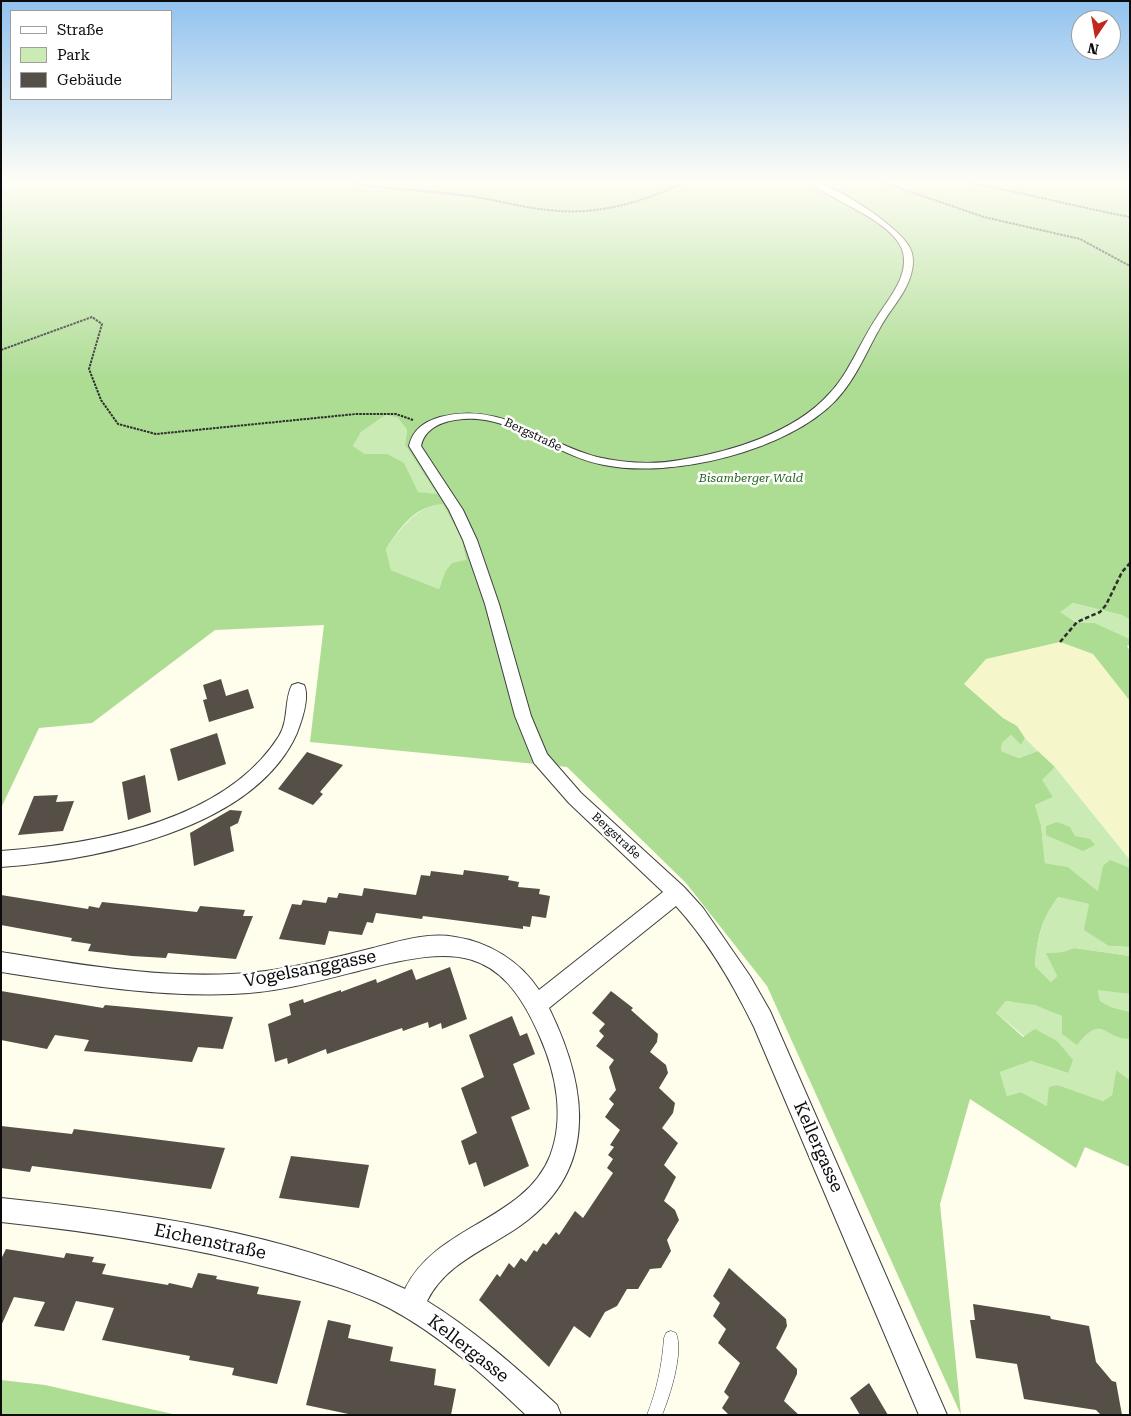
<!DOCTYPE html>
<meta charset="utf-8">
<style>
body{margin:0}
#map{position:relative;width:1131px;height:1416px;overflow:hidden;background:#fffdec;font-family:"Roboto Serif",serif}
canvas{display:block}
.frame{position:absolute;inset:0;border:2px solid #0c0c0c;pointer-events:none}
.legend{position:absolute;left:10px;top:10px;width:162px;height:90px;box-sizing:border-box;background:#fff;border:1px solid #9e9e9e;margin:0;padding:6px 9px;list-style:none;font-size:15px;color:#0c0c0c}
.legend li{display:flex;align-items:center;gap:10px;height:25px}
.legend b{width:25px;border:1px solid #9e9e9e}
.north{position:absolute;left:1071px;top:10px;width:50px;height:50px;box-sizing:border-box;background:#fff;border:1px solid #9e9e9e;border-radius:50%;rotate:192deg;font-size:14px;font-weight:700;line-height:20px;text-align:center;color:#0c0c0c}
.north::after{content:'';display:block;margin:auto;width:18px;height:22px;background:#c2261f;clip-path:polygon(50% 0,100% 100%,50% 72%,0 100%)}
</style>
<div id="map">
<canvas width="1131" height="1416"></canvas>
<div class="frame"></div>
<ul class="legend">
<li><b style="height:6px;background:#fff"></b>Straße</li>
<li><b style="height:14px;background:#cbebb4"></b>Park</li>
<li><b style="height:14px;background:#554f48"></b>Gebäude</li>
</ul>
<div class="north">N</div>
</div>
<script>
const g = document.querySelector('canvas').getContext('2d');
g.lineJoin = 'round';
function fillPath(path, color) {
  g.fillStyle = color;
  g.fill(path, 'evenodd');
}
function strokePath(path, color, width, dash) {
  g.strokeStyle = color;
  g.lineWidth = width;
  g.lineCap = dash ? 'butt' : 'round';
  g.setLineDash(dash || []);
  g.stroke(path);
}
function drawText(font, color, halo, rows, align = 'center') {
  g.font = font + ' "Roboto Serif",serif';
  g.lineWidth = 5;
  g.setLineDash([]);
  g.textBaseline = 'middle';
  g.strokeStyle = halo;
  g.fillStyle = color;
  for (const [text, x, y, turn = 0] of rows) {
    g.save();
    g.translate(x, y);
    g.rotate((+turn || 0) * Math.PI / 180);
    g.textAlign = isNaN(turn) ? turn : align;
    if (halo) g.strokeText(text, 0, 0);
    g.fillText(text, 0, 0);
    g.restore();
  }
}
fillPath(new Path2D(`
 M 1060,642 L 1093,654 L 1130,700 L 1130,860 L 1055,767 L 1025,738 L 1017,726 L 1003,718 L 964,684 L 985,659 Z`), '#f6f6cb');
fillPath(new Path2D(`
 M 386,415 L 398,418 L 407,430 L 405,445 L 438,495 L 418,492 L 387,454 L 365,454 L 353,446 L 361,432 Z
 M 443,503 L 461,537 L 466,560 L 445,572 L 439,589 L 391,570 L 386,549 C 401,527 416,507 443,503 Z
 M 1073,603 L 1122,615 L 1130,620 L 1130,639 L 1095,623 L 1077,622 L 1059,612 Z
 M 1011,735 L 1021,745 L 1025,738 L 1038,751 L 1019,758 L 1001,751 L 1002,743 Z
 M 1055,767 L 1130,860 L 1130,868 L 1098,891 L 1068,867 L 1045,863 L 1041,825 L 1035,805 L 1053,797 L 1041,780 Z
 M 1058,897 L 1089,904 L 1109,946 L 1130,947 L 1130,956 L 1074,948 L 1063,952 L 1047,953 L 1057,976 L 1051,982 L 1035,966 C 1037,939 1041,920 1058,897 Z
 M 1098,989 L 1130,994 L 1130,1012 L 1111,1007 L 1100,1001 Z
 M 1006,1001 L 1035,1004 L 1062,1016 L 1077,1045 C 1080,1041 1083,1035 1087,1032 C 1102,1022 1115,1039 1130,1039 L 1130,1080 L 1116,1070 L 1112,1095 L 1103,1101 L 1058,1085 L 1047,1106 L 1021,1092 L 1007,1096 L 1000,1072 L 1031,1061 L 1068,1073 L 996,1013 Z`), '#cbebb4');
fillPath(new Path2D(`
 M 1,181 L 1130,181 L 1130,620 L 1122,615 L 1073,603 L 1060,612 L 1076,622 L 1095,623 L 1130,639 L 1130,645 L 1127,646 L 1130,651 L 1130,701 L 1093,654 L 1060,642 L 986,659 L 964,684 L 1003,718 L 1017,726 L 1025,738 L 1021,745 L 1011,735 L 1002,743 L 1001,751 L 1019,758 L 1038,751 L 1055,767 L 1042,780 L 1053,797 L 1035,805 L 1041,825 L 1045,863 L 1068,867 L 1098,891 L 1103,866 L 1110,860 L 1130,868 L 1130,947 L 1109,946 L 1084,930 L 1089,904 L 1058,897 C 1041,920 1037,938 1035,966 L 1051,982 L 1057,976 L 1046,953 L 1063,952 L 1074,948 L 1130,956 L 1130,994 L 1098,990 L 1100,1001 L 1111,1007 L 1130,1012 L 1130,1039 C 1104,1040 1103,1012 1077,1045 L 1062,1034 L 1062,1016 L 1035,1005 L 1006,1001 L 996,1013 L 1023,1037 L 1035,1029 L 1057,1041 L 1073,1060 L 1068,1073 L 1031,1061 L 1000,1072 L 1007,1096 L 1021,1092 L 1047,1106 L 1049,1087 L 1058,1085 L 1103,1101 L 1112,1095 L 1116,1070 L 1130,1080 L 1130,1167 L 1085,1147 L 1076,1168 L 970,1099 L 940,1204 L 961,1415 L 767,986 L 686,883 L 567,767 L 310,742 L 324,625 L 215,630 L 92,723 L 39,728 L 1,808 ZM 386,415 L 398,418 L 407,430 L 405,445 L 437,494 L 418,492 L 404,463 L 387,454 L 365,454 L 353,446 L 361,432 ZM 443,504 L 461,537 L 466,560 L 452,563 L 445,572 L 439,589 L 391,570 L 386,549 C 401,526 415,506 443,504 Z
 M 1057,822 L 1070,827 L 1075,836 L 1090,839 L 1095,845 L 1083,851 L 1046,835 L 1046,826 Z
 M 1,1380 L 45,1385 L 177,1415 L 1,1415 Z`), '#addc93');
fillPath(new Path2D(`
 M 221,679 L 226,696 L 248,689 L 254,708 L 209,722 L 203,700 L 207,699 L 203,685 Z
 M 217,733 L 226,764 L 178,781 L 170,749 Z
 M 307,752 L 343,765 L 320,792 L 323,794 L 313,805 L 278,789 Z
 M 145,775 L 151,812 L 128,820 L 122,782 Z
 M 58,795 L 56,802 L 74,801 L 63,831 L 18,835 L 34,796 Z
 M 230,810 L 242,811 L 238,823 L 230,827 L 234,851 L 194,866 L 190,833 Z
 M 464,870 L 509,876 L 508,880 L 519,882 L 518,887 L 540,889 L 539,894 L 550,896 L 546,918 L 532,916 L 530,927 L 523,926 L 523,929 L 423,916 L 422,919 L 376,913 L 373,923 L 367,922 L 362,935 L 329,931 L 325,945 L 279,939 L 292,904 L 301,905 L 303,900 L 326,903 L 328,897 L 337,898 L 339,893 L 362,896 L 364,888 L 416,895 L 421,875 L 430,876 L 431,871 L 463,875 Z
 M 1,895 L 88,909 L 89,906 L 99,908 L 102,902 L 197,912 L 200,906 L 245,910 L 243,916 L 253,916 L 236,959 L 168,953 L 166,958 L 132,956 L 88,951 L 91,944 L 71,941 L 72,938 L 1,925 Z
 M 450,967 L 467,1019 L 442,1029 L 441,1023 L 429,1028 L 428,1022 L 403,1031 L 402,1028 L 327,1054 L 326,1049 L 288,1064 L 287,1058 L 275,1062 L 268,1024 L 291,1015 L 289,1004 L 303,999 L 304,1003 L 341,990 L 341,992 L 376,979 L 377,983 L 412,969 L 416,980 Z
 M 1,991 L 103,1008 L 105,1005 L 233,1017 L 223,1049 L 198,1047 L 192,1062 L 84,1051 L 89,1040 L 55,1035 L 47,1049 L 1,1040 Z
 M 611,991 L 633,1008 L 631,1010 L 658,1034 L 657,1042 L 650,1052 L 666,1065 L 668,1073 L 659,1088 L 675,1103 L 673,1113 L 662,1128 L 678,1143 L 664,1165 L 676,1177 L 664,1201 L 675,1210 L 679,1220 L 667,1240 L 671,1251 L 661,1268 L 650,1269 L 638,1289 L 627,1289 L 617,1306 L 605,1312 L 590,1338 L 574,1326 L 549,1367 L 479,1300 L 497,1274 L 500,1277 L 509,1263 L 514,1268 L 521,1258 L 526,1262 L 534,1250 L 537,1252 L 543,1243 L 546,1245 L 556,1232 L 559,1235 L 575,1211 L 583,1218 L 613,1173 L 607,1168 L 613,1159 L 608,1155 L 614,1147 L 610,1145 L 620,1130 L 605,1117 L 614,1104 L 609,1099 L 616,1090 L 609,1067 L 614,1060 L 596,1046 L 604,1036 L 599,1031 L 605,1024 L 592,1013 Z
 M 512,1016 L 520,1036 L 527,1033 L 535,1054 L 513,1064 L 530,1109 L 511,1117 L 529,1166 L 484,1187 L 476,1162 L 469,1165 L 461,1141 L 477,1133 L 461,1088 L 484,1077 L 469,1035 Z
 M 1,1126 L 72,1134 L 74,1129 L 225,1148 L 211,1189 L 32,1166 L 30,1172 L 1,1168 Z
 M 291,1156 L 369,1165 L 359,1208 L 279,1198 Z
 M 6,1249 L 64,1258 L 66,1253 L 94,1257 L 92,1262 L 106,1264 L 102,1274 L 168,1285 L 169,1283 L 192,1288 L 198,1273 L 217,1276 L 216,1279 L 259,1287 L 257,1294 L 301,1301 L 277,1384 L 232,1375 L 234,1368 L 189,1360 L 190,1356 L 102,1340 L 114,1308 L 76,1301 L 64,1331 L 34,1326 L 45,1302 L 14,1297 L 1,1326 L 1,1259 Z
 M 729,1268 L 786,1319 L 787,1326 L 776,1348 L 797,1369 L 797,1374 L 784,1401 L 799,1415 L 729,1415 L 722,1408 L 729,1397 L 724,1392 L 740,1363 L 718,1343 L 726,1329 L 713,1316 L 720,1303 L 713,1296 Z
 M 973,1304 L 1050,1316 L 1051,1319 L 1089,1326 L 1096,1362 L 1112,1381 L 1116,1382 L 1122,1415 L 1101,1415 L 1096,1410 L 1024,1399 L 1017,1364 L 976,1358 L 970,1320 L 975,1320 Z
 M 328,1320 L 351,1325 L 348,1338 L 393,1347 L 390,1361 L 436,1369 L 434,1385 L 456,1389 L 451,1415 L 353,1415 L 306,1405 Z
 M 869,1383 L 888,1415 L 860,1415 L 850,1398 Z`), '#554f48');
const service = new Path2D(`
 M 671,1331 L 676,1333 C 684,1352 670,1396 662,1415 L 647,1415 C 657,1390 662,1365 664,1338 L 666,1333 Z`);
const minor = new Path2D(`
 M 808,181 C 831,181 900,227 910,248 C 913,254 914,263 912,270 C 908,291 892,307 881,326 C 867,350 856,379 836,400 C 788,451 672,479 604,465 C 560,457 522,423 477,419 C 456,418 426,422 421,446 L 463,510 L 477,540 L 499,604 L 531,716 L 547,754 L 581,793 L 684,887 L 703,908 L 750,976 L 770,1011 L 947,1415 L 919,1415 L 754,1027 C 733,984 708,941 676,906 L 549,1008 C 589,1090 600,1174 514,1230 C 482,1251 445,1265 427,1301 C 474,1330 516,1367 557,1405 L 561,1415 L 526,1415 C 484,1375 440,1335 389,1308 C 354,1290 315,1280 278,1270 C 187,1246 95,1232 1,1222 L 1,1198 C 135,1212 283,1231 405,1289 C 436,1225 524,1221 550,1156 C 565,1118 556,1073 540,1037 C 500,943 453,947 366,969 C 322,980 278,993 232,994 C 155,997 77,984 1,972 L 1,952 C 87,966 179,982 266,971 C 302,966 338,957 373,948 C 400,941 427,932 455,937 C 489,942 520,961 539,990 L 663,892 L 569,803 L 534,763 L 515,716 L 485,604 L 463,540 L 449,510 L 409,446 C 413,429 424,422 440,417 C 502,401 541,442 597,457 C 624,463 653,465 680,460 C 730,452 794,433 829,394 C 850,372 860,342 877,317 C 889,298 911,274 902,249 C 890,219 831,201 808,181 Z
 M 298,683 L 304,685 C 310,697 302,720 297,733 C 254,830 96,860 1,867 L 1,851 C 95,844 225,822 279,736 C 289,720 284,700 292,685 Z`);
strokePath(service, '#3f3f3f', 1);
strokePath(minor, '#3f3f3f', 2);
strokePath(new Path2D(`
 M 343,181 C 382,189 421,190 461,195 C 490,198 518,207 548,210 C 598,216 643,202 688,181
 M 879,181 L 984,217 L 1080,239 L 1130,266
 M 959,181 C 1017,191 1073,206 1130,217
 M 842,183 L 850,181
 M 1,186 L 7,181
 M 1,350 L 92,317 L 102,324 L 89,369 L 101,400 L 118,424 L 156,434 L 356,414 L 396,414 L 413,420`), '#2e2e2e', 2, [2.5, 1]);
strokePath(new Path2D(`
 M 1060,642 L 1077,622 L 1100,612 L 1106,605 L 1122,572 L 1130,563`), '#2e2e2e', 2.5, [4.5, 2.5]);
fillPath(service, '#fff');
fillPath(minor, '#fff');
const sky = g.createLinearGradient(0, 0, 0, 379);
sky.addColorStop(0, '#91c2ef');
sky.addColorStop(0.48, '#fffef6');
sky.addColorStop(1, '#fffef600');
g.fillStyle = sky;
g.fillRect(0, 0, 1131, 379);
drawText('12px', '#0c0c0c', '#fff', [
 ["Bergstraße",533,435,25],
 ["Bergstraße",616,836,43]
]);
drawText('italic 12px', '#23661a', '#fff', [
 ["Bisamberger Wald",751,478]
]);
drawText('18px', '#0c0c0c', '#fff', [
 ["Vogelsanggasse",310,969,-11],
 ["Kellergasse",818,1147,66],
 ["Eichenstraße",210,1242,12],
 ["Kellergasse",468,1349,38]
]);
</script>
